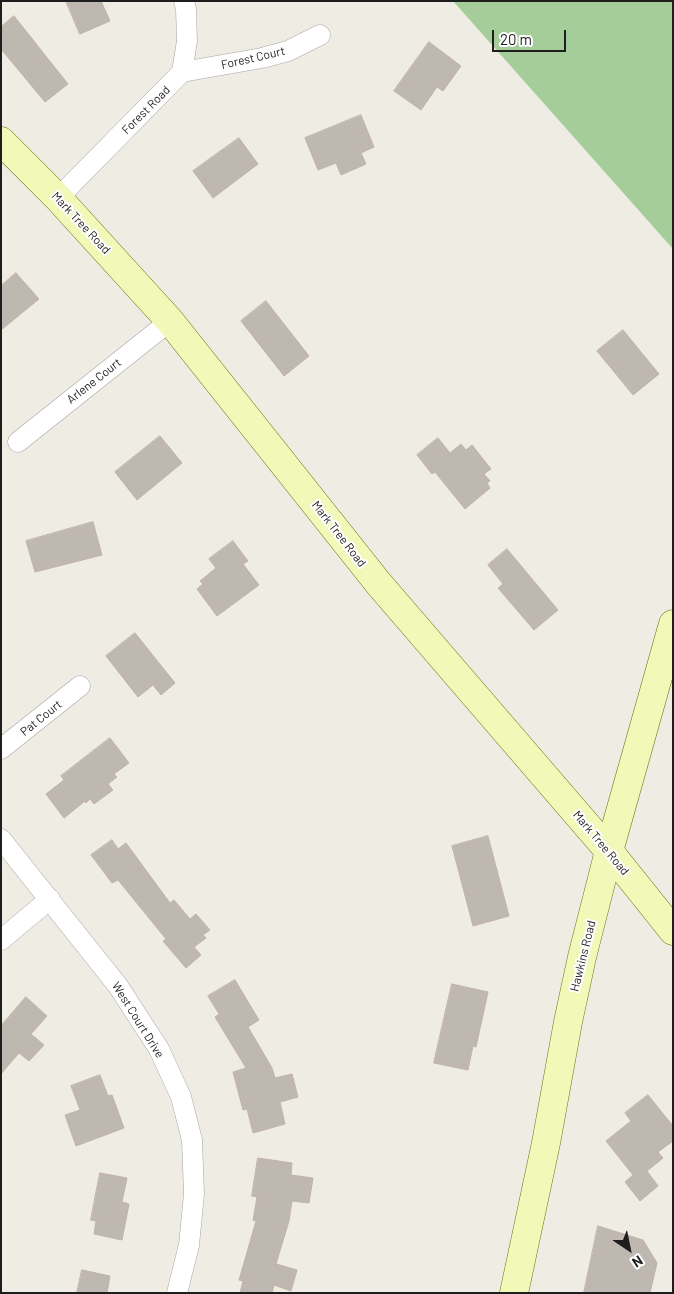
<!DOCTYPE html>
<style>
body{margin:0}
#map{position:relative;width:674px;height:1294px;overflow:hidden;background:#efece4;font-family:Barlow,sans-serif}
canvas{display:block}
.frame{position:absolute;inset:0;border:2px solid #1e1e1e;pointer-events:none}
.north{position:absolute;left:604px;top:1224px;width:50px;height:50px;-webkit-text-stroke:4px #fff;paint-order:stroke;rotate:146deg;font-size:14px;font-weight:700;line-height:20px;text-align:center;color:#1e1e1e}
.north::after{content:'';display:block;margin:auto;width:18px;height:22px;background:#1e1e1e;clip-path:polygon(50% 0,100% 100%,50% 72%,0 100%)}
.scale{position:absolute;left:492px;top:30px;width:74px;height:22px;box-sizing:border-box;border:2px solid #1e1e1e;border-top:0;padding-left:6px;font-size:15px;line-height:18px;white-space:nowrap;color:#1e1e1e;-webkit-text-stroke:4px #fff;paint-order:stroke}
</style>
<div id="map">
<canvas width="674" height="1294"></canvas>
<div class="frame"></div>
<div class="north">N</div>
<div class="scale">20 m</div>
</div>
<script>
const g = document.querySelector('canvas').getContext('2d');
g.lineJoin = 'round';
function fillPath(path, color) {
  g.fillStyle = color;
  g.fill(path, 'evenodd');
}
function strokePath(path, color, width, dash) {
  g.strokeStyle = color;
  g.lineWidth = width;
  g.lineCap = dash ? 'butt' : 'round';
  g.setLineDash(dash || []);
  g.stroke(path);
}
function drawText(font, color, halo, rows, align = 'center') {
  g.font = font + ' Barlow,sans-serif';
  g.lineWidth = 4;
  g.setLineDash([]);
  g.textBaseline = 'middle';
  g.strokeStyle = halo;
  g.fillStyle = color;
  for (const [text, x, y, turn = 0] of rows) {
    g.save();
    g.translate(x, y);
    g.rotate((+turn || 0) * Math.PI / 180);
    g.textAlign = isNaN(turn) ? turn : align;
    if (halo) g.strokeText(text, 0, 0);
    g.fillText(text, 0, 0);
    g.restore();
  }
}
fillPath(new Path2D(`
 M 453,1 L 673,1 L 673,249 Z`), '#a5cd99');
const building = new Path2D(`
 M 66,1 L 101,1 L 110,21 L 80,34 Z
 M 14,16 L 68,84 L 45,102 L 1,49 L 1,27 Z
 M 429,42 L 461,66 L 443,91 L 437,87 L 421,110 L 394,91 Z
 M 361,115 L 374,147 L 361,153 L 366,164 L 341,175 L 336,163 L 318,170 L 305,138 Z
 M 239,138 L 258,164 L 213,198 L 193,171 Z
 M 16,273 L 39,299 L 1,330 L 1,286 Z
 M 266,301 L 309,356 L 284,376 L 241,321 Z
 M 623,330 L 659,374 L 633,395 L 597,351 Z
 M 160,436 L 182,463 L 137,500 L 115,472 Z
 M 438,438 L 450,453 L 461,444 L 466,450 L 472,445 L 491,469 L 484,474 L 490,481 L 487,483 L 490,488 L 465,509 L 435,472 L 432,474 L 417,455 Z
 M 93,522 L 102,555 L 35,572 L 26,541 Z
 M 233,541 L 248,561 L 243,564 L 259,585 L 217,616 L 197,589 L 203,584 L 200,581 L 216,568 L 209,559 Z
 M 507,549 L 558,610 L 534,630 L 498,588 L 503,584 L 488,565 Z
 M 135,633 L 175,683 L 161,695 L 153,685 L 138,697 L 106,656 Z
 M 110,738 L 129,763 L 114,774 L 117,777 L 108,784 L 113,790 L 94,804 L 90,799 L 86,803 L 85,801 L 64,818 L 46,794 L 64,780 L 61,776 Z
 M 488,836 L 509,916 L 473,926 L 452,846 Z
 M 112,840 L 118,849 L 126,843 L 170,903 L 174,900 L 190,919 L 196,914 L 210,930 L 203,935 L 206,938 L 194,947 L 201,955 L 186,968 L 163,941 L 166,939 L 118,880 L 112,883 L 91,855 Z
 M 235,980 L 259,1020 L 248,1027 L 272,1068 L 275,1078 L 292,1074 L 298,1097 L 280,1102 L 285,1124 L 253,1133 L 247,1109 L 243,1110 L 233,1072 L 246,1068 L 215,1017 L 219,1014 L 208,996 Z
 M 452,984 L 488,992 L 476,1047 L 473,1046 L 468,1070 L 434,1063 Z
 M 26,997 L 47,1016 L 31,1034 L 44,1045 L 29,1061 L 19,1053 L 1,1074 L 1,1026 Z
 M 100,1075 L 108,1096 L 112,1095 L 124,1128 L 76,1146 L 65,1115 L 80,1110 L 71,1086 Z
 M 648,1095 L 673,1126 L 673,1141 L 658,1152 L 663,1158 L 647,1171 L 658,1186 L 640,1201 L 625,1182 L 633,1175 L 606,1141 L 631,1121 L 625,1113 Z
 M 258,1158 L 292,1163 L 291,1175 L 313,1178 L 309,1203 L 292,1201 L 289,1221 L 276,1264 L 297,1270 L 291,1291 L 274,1285 L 272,1293 L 240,1293 L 243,1281 L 239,1280 L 256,1221 L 253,1220 L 257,1197 L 252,1196 Z
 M 100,1173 L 127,1178 L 122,1202 L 129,1204 L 122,1240 L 94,1234 L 96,1221 L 91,1220 Z
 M 598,1226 L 643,1240 L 657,1263 L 650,1293 L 584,1293 Z
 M 82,1270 L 110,1276 L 107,1293 L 77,1293 Z`);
fillPath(building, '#bfb8b0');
strokePath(building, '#c0b3a6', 1);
const street = new Path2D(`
 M 182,72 L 262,58 L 288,51 L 320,35
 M 58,198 L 182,72 L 187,41 L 186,9 L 184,1
 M 18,442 L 170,321
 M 1,749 L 80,686
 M 1,839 L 118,986 L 159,1049 L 181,1097 L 192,1140 L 194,1194 L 189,1245 L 177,1293
 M 1,940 L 50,899`);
const secondary = new Path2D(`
 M 1,141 L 58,198 L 170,321 L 379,584 L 609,851 L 673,931
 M 514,1293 L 546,1143 L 568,1022 L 582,957 L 609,851 L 673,624`);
strokePath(street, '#a5a5a5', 21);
strokePath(secondary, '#607207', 29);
strokePath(street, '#fff', 20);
strokePath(secondary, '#f1f8b8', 28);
drawText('12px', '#1e1e1e', '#fff', [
 ["Forest Court",253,58,-13],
 ["Forest Road",146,110,-45],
 ["Mark Tree Road",81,223,47],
 ["Arlene Court",94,381,-38],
 ["Mark Tree Road",339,534,52],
 ["Pat Court",41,718,-39],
 ["Mark Tree Road",601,843,50],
 ["Hawkins Road",583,956,-76],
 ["West Court Drive",138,1020,58]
]);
</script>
